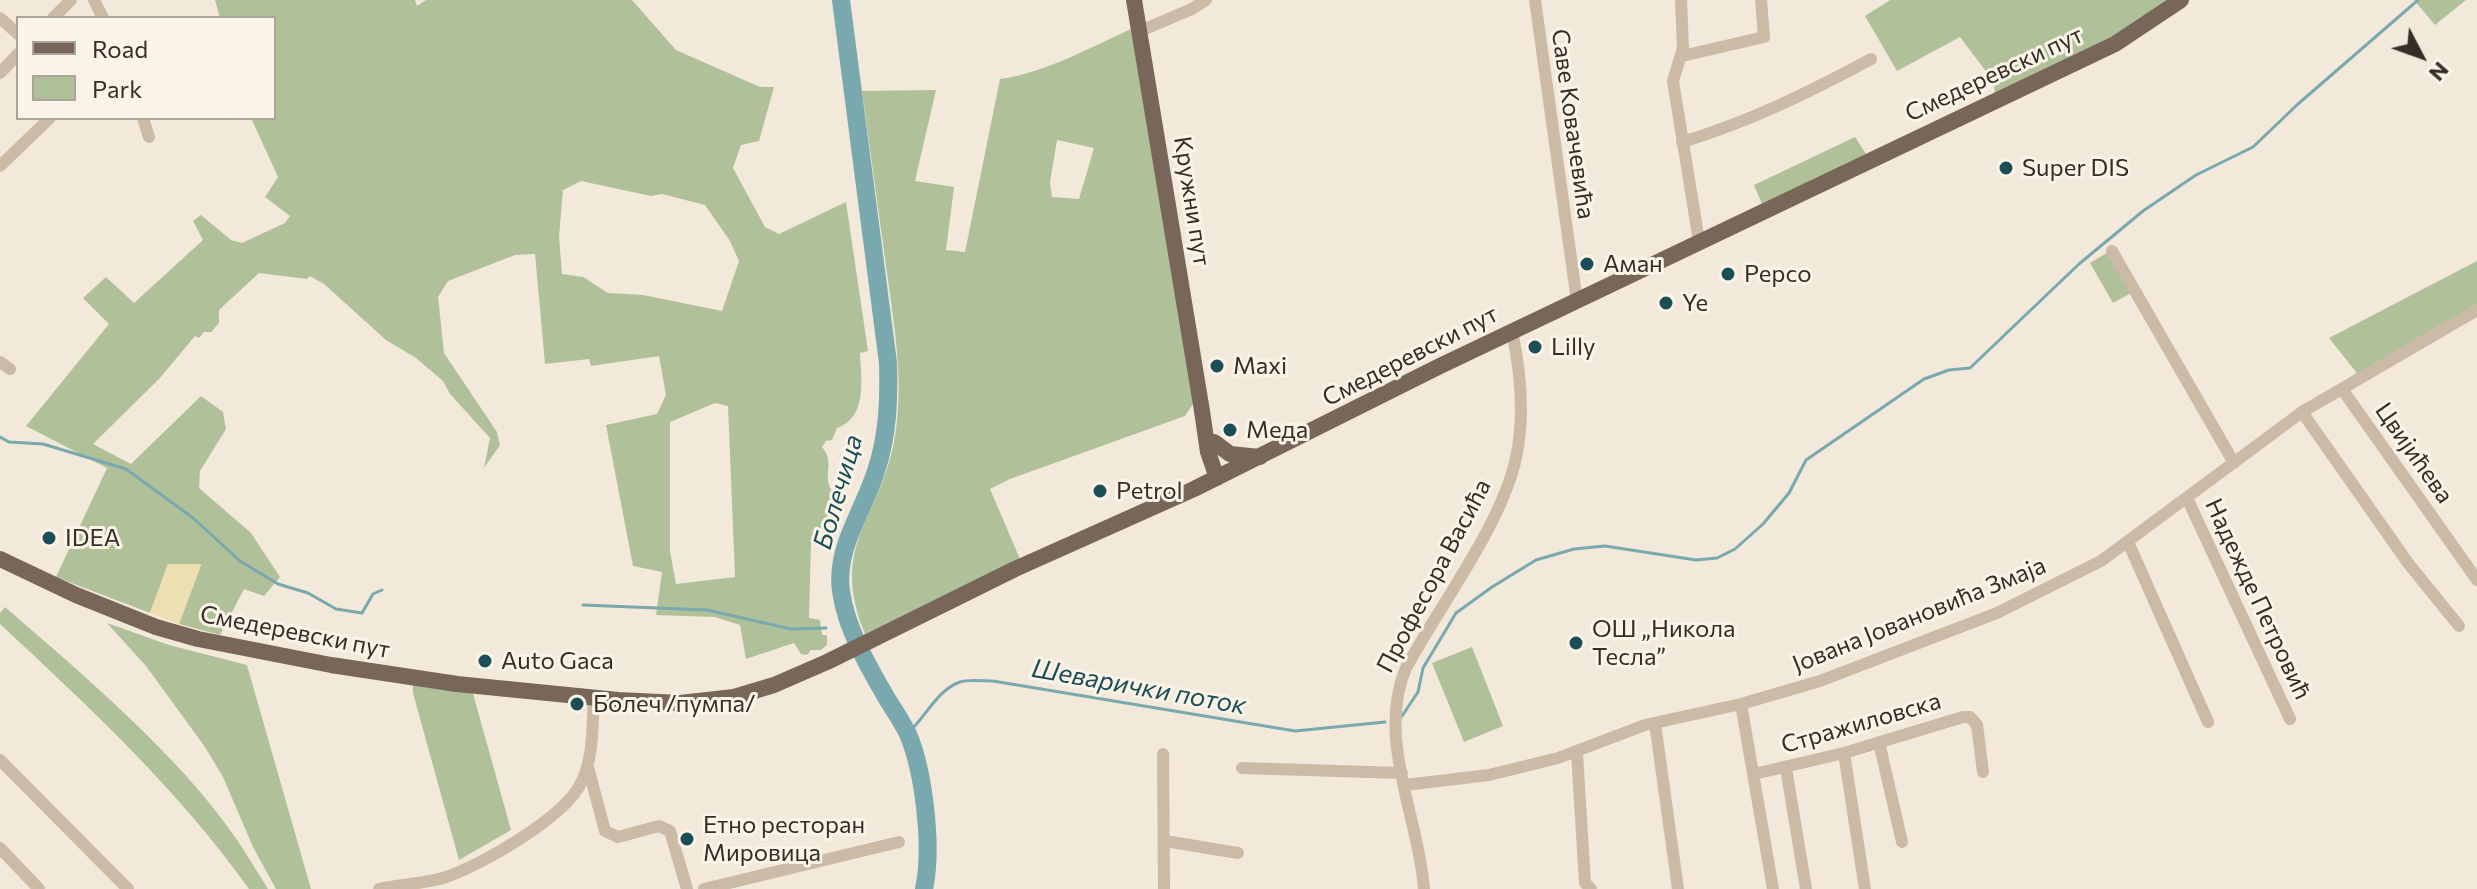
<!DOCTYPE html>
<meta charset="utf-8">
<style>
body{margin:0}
#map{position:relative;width:2477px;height:889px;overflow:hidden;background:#f2e9da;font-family:Commissioner,sans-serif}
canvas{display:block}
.legend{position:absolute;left:16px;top:16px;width:260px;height:104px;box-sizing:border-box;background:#faf3e7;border:2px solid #aca49a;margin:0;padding:10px 14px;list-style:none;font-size:24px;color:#362d27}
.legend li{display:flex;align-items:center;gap:16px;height:40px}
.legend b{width:40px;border:2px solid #aca49a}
.north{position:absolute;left:2381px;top:16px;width:80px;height:80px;-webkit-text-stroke:6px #faf3e7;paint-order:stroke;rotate:131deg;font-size:22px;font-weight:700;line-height:32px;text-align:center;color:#362d27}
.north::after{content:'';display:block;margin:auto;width:28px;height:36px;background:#362d27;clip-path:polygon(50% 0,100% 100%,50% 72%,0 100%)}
</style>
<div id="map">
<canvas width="2477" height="889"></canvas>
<ul class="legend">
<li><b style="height:10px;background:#786658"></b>Road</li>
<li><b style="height:22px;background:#b0c19a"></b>Park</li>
</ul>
<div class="north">N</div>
</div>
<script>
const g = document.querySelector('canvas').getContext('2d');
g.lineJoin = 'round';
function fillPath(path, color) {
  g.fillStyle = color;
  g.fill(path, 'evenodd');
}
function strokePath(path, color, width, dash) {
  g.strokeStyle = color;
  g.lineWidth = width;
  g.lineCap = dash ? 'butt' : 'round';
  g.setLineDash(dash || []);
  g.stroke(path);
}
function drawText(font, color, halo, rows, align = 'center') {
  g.font = font + ' Commissioner,sans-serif';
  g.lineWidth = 6;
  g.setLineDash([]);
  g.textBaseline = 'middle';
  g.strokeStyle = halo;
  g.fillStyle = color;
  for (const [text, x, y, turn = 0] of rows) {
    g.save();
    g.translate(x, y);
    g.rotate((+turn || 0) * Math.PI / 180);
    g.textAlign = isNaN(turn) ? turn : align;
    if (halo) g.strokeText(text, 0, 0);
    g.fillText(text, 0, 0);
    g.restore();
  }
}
fillPath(new Path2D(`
 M 215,0 L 415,0 L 417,6 L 426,0 L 632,0 L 676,50 L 760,87 L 774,87 L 759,141 L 741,145 L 733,168 L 765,227 L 779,234 L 846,202 L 868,351 L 860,353 C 861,379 868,417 837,428 L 832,440 L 826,441 L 822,447 C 834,462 825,470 829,485 C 832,493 838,502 842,509 L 830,513 L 811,543 L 809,618 L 820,620 L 822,635 L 827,635 L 827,645 L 821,650 L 811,650 L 807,655 L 801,654 L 794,643 L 746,659 L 740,625 L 715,617 L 656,615 L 662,572 L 633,566 L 606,425 L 657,414 L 666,395 L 659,356 L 591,366 L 589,359 L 545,364 L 535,254 L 515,255 L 448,281 L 438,297 L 444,353 L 497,432 L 500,445 L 484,468 L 490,438 L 450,394 L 443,381 L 416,358 L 386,340 L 324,284 L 310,276 L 307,279 L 259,273 L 219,310 L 219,323 L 211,332 L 204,332 L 199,338 L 195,336 L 159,379 L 93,444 L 131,464 L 201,396 L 223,412 L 226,429 L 200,471 L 199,488 L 251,533 L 280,577 L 264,596 L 244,589 L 220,635 L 179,624 L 201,565 L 168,564 L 150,613 L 56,577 L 107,468 L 26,426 L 109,324 L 83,298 L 106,277 L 134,303 L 203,240 L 193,221 L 201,215 L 231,240 L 242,243 L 285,223 L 290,216 L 265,197 L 278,177 L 251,118 L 274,118 L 274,18 L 220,18 ZM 581,181 L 651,196 L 662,194 L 705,205 L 730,241 L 739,261 L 722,311 L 643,295 L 608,293 L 583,277 L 562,274 L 559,237 L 563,190 ZM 715,403 L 728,406 L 735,577 L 676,584 L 670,551 L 670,422 Z
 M 1890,0 L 2181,0 L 1995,100 L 1994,82 L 1960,37 L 1897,71 L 1865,16 Z
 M 2414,0 L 2466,0 L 2435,25 Z
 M 1131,29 L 1193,404 L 1185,416 L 1010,479 L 990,489 L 1020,559 L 865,634 C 829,545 878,522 894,442 C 905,384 894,325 886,266 C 878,208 870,149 862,91 L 936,90 L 915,181 L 954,187 L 946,250 L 965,252 L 1000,79 C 1045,73 1089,48 1131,29 ZM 1057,140 L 1094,148 L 1079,199 L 1052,197 L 1050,182 Z
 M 1855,137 L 1866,154 L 1762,204 L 1754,185 Z
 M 2110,251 L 2133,292 L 2113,303 L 2090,263 Z
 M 2477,261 L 2477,317 L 2360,377 L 2329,338 Z
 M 5,607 C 81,673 178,754 235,837 C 247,854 257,872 268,889 L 249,889 C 177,788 90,708 0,624 L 0,613 Z
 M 107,623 L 169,645 L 247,665 L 311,889 L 276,889 L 253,847 L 223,777 L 205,747 L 146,666 Z
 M 1472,647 L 1503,726 L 1464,742 L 1432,663 Z
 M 413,683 L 472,690 L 511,830 L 459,860 L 413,693 Z`), '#b0c19a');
fillPath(new Path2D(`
 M 168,564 L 201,564 L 179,624 L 150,613 Z`), '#eedfb0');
strokePath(new Path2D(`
 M 0,437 L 9,442 L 43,444 L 126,469 L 193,518 L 240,561 L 278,584 L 308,593 L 336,609 L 362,613 L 373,594 L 382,590
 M 583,605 L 707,610 L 791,629 L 826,628
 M 842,626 L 850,624
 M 1402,716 L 1418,692 L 1423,668 L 1456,613 L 1492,587 L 1536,560 L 1574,549 L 1605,546 L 1696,560 L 1717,558 L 1735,549 L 1763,524 L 1789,493 L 1806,460 L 1924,379 L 1949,370 L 1970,368 L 2079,264 L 2143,211 L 2196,175 L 2253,147 L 2298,104 L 2418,0
 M 908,733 C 925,718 937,690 960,682 C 968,679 984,681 993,681 L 1295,731 L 1385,722`), '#79a8af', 3);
strokePath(new Path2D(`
 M 841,0 L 888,363 C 889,400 888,435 876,471 C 864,510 835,548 841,591 C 846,628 868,666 886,697 C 893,709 902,721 908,734 C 924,772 933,848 924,889`), '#79a8af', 18);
strokePath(new Path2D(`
 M 94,0 L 103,18
 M 1535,0 L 1577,301
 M 1681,0 L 1683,48 L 1673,81 L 1699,241
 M 0,18 L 18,34
 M 53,18 L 71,0
 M 1140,31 L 1192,9 L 1206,0
 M 1682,56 L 1764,37 L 1761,0
 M 0,73 L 18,54
 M 143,118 L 149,137
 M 1682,142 C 1749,122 1810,92 1871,59
 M 0,166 L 50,118
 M 2112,251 L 2234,463
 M 0,362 L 10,369
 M 2342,389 L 2477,580
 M 2302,412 L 2408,563 L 2459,626
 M 2187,498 L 2290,719
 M 2128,542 L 2208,722
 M 1741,704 L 1773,889
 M 1655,723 L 1678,889
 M 1879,742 L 1902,842
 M 1577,753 L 1585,883 L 1591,889
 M 1844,753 L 1865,889
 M 1163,754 L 1164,889
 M 0,760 L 128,889
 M 588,767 L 605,831 L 618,837 L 659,826 L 670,831 L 687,889
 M 1242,768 L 1402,773
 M 1786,768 L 1806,889
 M 1754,774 L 1844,753 L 1963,717 L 1970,717 L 1977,725 L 1983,772
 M 1405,785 L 1489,775 L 1558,758 L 1645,725 L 1741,704 L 1820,681 L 1997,613 L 2101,561 L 2302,412 L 2477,310
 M 1165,841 L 1238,853
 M 0,848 L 39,889
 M 379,889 C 401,884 425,884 446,877 C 482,865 565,817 581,783 C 594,757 592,726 594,698
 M 704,889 L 899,842
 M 1424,889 C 1419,818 1376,738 1406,668 C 1440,605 1501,526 1516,458 C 1525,416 1521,373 1512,331`), '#cabaa6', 12);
strokePath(new Path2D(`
 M 1134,0 L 1202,411 L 1208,452 L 1217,478
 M 1214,442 L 1230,454 L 1260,457
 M 0,559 L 76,595 L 156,627 L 198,639 L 331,665 L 457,684 L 618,700 L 680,703 L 734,697 L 774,685 L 827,662 L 1015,569 L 1194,489 L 1440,366 L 2115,44 L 2181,0`), '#786658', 16);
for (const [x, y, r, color] of [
 [2006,168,8,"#1c4e58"],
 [1587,264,8,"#1c4e58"],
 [1728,274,8,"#1c4e58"],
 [1666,303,8,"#1c4e58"],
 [1535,347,8,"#1c4e58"],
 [1217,366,8,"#1c4e58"],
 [1230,430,8,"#1c4e58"],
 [1100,491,8,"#1c4e58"],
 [49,538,8,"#1c4e58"],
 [1576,643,8,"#1c4e58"],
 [485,661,8,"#1c4e58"],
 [577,704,8,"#1c4e58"],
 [687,839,8,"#1c4e58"]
]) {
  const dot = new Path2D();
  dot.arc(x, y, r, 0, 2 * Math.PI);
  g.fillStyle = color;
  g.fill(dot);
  strokePath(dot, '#faf3e7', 3);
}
drawText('24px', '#362d27', '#faf3e7', [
 ["Смедеревски пут",1994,74,-25],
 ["Саве Ковачевића",1573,124,82],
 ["Кружни пут",1192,201,81],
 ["Смедеревски пут",1410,356,-27],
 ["Цвијићева",2414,453,55],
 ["Професора Васића",1434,576,-62],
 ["Надежде Петровић",2258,599,65],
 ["Јована Јовановића Змаја",1919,615,-22],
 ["Смедеревски пут",295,632,11],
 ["Стражиловска",1861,723,-16]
]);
drawText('24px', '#362d27', '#faf3e7', [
 ["Super DIS",2022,168],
 ["Аман",1603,264],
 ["Pepco",1744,274],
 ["Ye",1682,303],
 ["Lilly",1551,347],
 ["Maxi",1233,366],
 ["Меда",1246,430],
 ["Petrol",1116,491],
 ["IDEA",65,538],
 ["ОШ „Никола",1592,629],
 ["Тесла”",1592,657],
 ["Auto Gaca",501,661],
 ["Болеч /пумпа/",593,704],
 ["Етно ресторан",703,825],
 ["Мировица",703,853]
], 'left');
drawText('italic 26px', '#1c4e58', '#faf3e7', [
 ["Болечица",838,492,-74],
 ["Шеварички поток",1139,687,10]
]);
</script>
